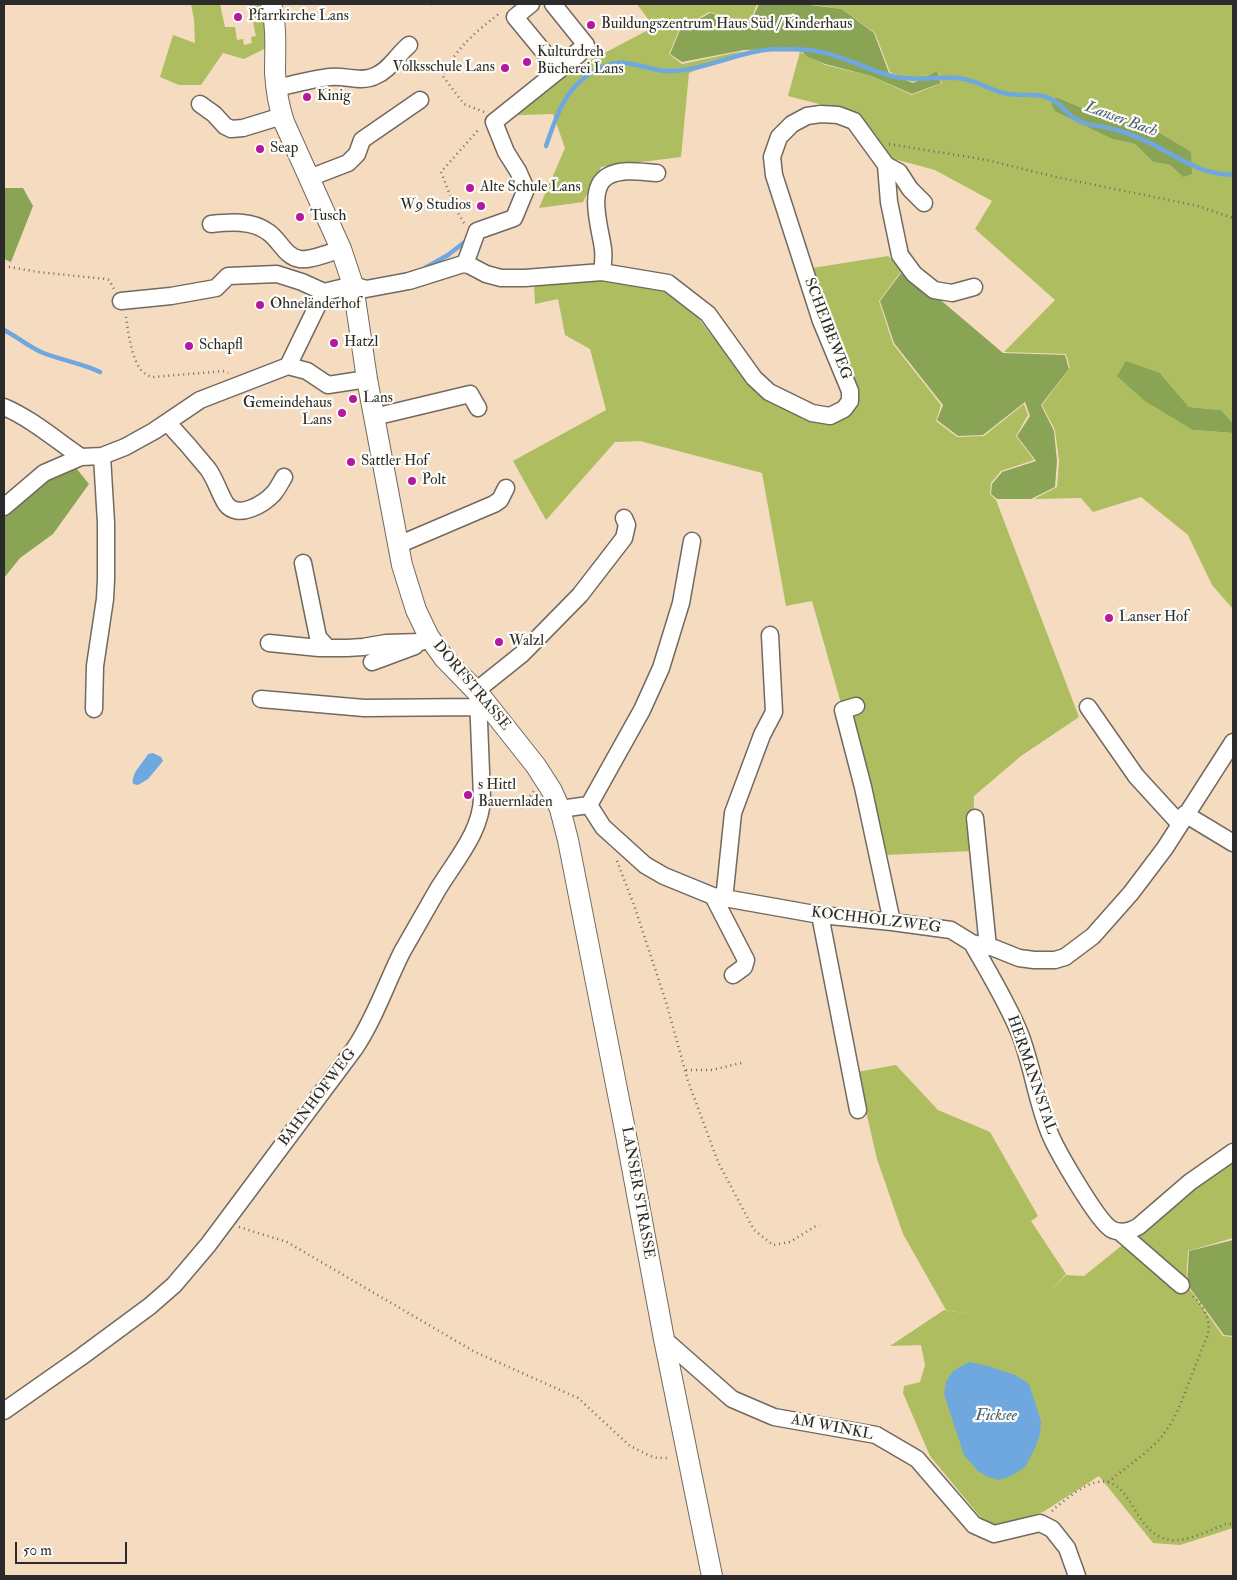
<!DOCTYPE html>
<meta charset="utf-8">
<style>
body{margin:0}
#map{position:relative;width:1237px;height:1580px;overflow:hidden;background:#f5dbbf;font-family:"IM FELL Double Pica",serif}
canvas{display:block}
.frame{position:absolute;inset:0;border:5px solid #2b2b2b;pointer-events:none}
.scale{position:absolute;left:15px;top:1542px;width:112px;height:22px;box-sizing:border-box;border:2px solid #2b2b2b;border-top:0;padding-left:6px;font-size:15px;line-height:18px;white-space:nowrap;color:#2b2b2b;-webkit-text-stroke:4px #fdfcf7;paint-order:stroke}
</style>
<div id="map">
<canvas width="1237" height="1580"></canvas>
<div class="frame"></div>
<div class="scale">50 m</div>
</div>
<script>
const g = document.querySelector('canvas').getContext('2d');
g.lineJoin = 'round';
function fillPath(path, color) {
  g.fillStyle = color;
  g.fill(path, 'evenodd');
}
function strokePath(path, color, width, dash) {
  g.strokeStyle = color;
  g.lineWidth = width;
  g.lineCap = dash ? 'butt' : 'round';
  g.setLineDash(dash || []);
  g.stroke(path);
}
function drawText(font, color, halo, rows, align = 'center') {
  g.font = font + ' "IM FELL Double Pica",serif';
  g.lineWidth = 4.5;
  g.setLineDash([]);
  g.textBaseline = 'middle';
  g.strokeStyle = halo;
  g.fillStyle = color;
  for (const [text, x, y, turn = 0] of rows) {
    g.save();
    g.translate(x, y);
    g.rotate((+turn || 0) * Math.PI / 180);
    g.textAlign = isNaN(turn) ? turn : align;
    if (halo) g.strokeText(text, 0, 0);
    g.fillText(text, 0, 0);
    g.restore();
  }
}
fillPath(new Path2D(`
 M 191,4 L 220,4 L 225,27 L 235,27 L 237,40 L 243,39 L 244,45 L 252,43 L 251,37 L 256,36 L 249,4 L 261,4 L 266,36 L 266,43 L 264,49 L 244,59 L 223,53 L 201,85 L 179,85 L 160,77 L 173,35 L 195,43 L 194,20 Z
 M 637,4 L 757,4 L 750,23 L 709,12 L 679,30 L 669,54 L 682,64 L 743,51 L 689,73 L 681,157 L 601,167 L 583,202 L 539,208 L 565,148 L 553,114 L 492,116 L 574,69 L 654,27 Z
 M 808,4 L 1233,4 L 1233,423 L 1221,410 L 1189,407 L 1160,373 L 1193,430 L 1233,433 L 1233,609 L 1212,585 L 1188,535 L 1141,497 L 1093,512 L 1081,498 L 1034,499 L 1057,487 L 1059,461 L 1055,430 L 1042,405 L 1070,368 L 1066,354 L 1004,352 L 1055,300 L 975,229 L 992,201 L 935,170 L 887,157 L 858,114 L 788,96 L 800,52 L 825,65 L 871,76 L 912,95 L 942,83 L 937,71 L 913,82 L 890,72 L 875,33 L 842,9 ZM 1056,97 L 1094,113 L 1139,120 L 1183,177 L 1170,165 L 1153,162 L 1135,144 L 1112,139 L 1056,112 Z
 M 888,256 L 903,269 L 879,301 L 893,344 L 941,405 L 936,421 L 957,437 L 984,436 L 1024,404 L 1028,415 L 1016,436 L 1034,460 L 1001,471 L 991,483 L 990,494 L 996,500 L 1079,717 L 1021,756 L 974,796 L 973,851 L 884,855 L 812,601 L 786,606 L 762,473 L 640,441 L 615,442 L 546,520 L 513,461 L 606,410 L 590,349 L 565,335 L 558,299 L 535,304 L 534,284 L 601,280 L 660,288 L 698,318 L 751,385 L 796,411 L 853,406 L 806,269 Z
 M 896,1065 L 938,1110 L 990,1132 L 1038,1216 L 1031,1221 L 1066,1274 L 1047,1294 L 1066,1275 L 1084,1276 L 1233,1156 L 1233,1238 L 1188,1251 L 1186,1284 L 1223,1336 L 1233,1337 L 1233,1528 L 1180,1545 L 1153,1543 L 1099,1476 L 1043,1512 L 998,1526 L 982,1519 L 930,1456 L 903,1393 L 904,1386 L 920,1382 L 925,1365 L 921,1345 L 890,1346 L 944,1310 L 987,1317 L 946,1310 L 903,1234 L 877,1159 L 857,1072 Z`), '#adbd60');
fillPath(new Path2D(`
 M 759,4 L 803,4 L 842,9 L 874,33 L 889,73 L 913,83 L 937,71 L 941,83 L 912,94 L 871,76 L 825,64 L 808,57 L 802,52 L 790,49 L 744,50 L 682,62 L 670,54 L 680,30 L 710,13 L 750,24 Z
 M 1056,97 L 1094,113 L 1138,120 L 1191,152 L 1192,174 L 1183,177 L 1170,165 L 1153,162 L 1135,144 L 1112,139 L 1056,112 L 1051,104 Z
 M 4,188 L 23,188 L 33,206 L 11,262 L 4,259 Z
 M 904,269 L 1003,353 L 1065,355 L 1069,369 L 1041,405 L 1054,431 L 1057,461 L 1055,487 L 1031,499 L 997,499 L 991,494 L 992,484 L 1002,472 L 1036,461 L 1017,436 L 1030,416 L 1025,402 L 983,435 L 958,436 L 937,420 L 943,405 L 894,343 L 880,301 Z
 M 1126,361 L 1160,373 L 1189,407 L 1221,410 L 1233,423 L 1233,433 L 1193,430 L 1145,401 L 1117,376 Z
 M 76,468 L 89,484 L 53,534 L 20,558 L 4,578 L 4,510 L 39,482 Z
 M 1233,1240 L 1233,1336 L 1224,1335 L 1187,1284 L 1189,1251 Z`), '#8aa456');
fillPath(new Path2D(`
 M 153,753 L 161,757 L 163,761 L 148,779 L 138,785 L 133,784 C 131,773 143,763 148,754 Z
 M 969,1362 L 988,1366 L 1015,1375 L 1029,1384 L 1041,1421 L 1040,1434 L 1036,1446 L 1025,1467 L 1013,1475 L 999,1480 L 988,1477 L 978,1471 L 964,1455 L 944,1394 L 946,1382 L 953,1371 Z`), '#6ea8de');
strokePath(new Path2D(`
 M 546,146 C 559,109 567,82 605,66 C 628,56 650,73 673,71 C 709,69 741,50 777,49 C 789,49 804,49 816,51 C 843,55 868,71 896,77 C 916,81 936,77 957,78 C 977,79 991,92 1008,94 C 1020,96 1034,93 1046,97 C 1060,101 1066,115 1079,121 C 1092,127 1107,126 1120,131 C 1132,135 1145,140 1156,146 C 1182,160 1201,174 1233,175
 M 425,268 L 448,255 L 466,241
 M 4,330 C 16,336 28,346 41,352 C 60,360 81,363 100,372`), '#6ea8de', 4.5);
const minor = new Path2D(`
 M 531,4 L 515,17 L 557,68 L 586,45 L 553,4
 M 277,88 C 294,84 312,79 330,77 C 345,75 361,83 375,76 C 390,70 397,55 409,45
 M 200,104 L 214,114 L 225,126 L 231,129 L 243,128 L 282,116
 M 886,165 L 899,172 L 910,189 L 924,203
 M 309,178 L 348,163 L 357,154 L 362,140 L 420,100
 M 211,224 C 230,222 252,220 268,232 C 280,240 285,257 300,259 C 310,261 331,252 341,249
 M 465,264 L 477,231 L 514,218 L 526,189 L 518,171 L 506,152 L 494,122 L 579,54
 M 602,272 C 603,265 604,257 603,249 C 601,231 586,188 608,176 C 622,168 641,172 657,173
 M 121,301 L 171,296 L 216,288 L 228,276 L 277,274 L 302,282 L 324,292
 M 288,366 L 307,371 L 328,385 L 367,379
 M 4,407 C 32,419 56,440 81,457
 M 374,417 L 470,394 L 478,408
 M 167,422 C 181,437 195,453 208,469 C 216,480 219,493 226,504 C 238,520 264,504 274,493 C 278,488 281,482 284,477
 M 4,507 L 44,473 L 81,457 L 102,456 L 125,447 L 154,431 L 200,400 L 288,366 L 324,292 L 353,285 L 366,289 L 409,281 L 463,264 L 469,265 L 486,274 L 501,278 L 525,278 L 602,272 L 668,283 L 708,314 L 754,378 L 769,392 L 812,413 L 830,416 L 844,409 L 850,401 L 850,391 L 821,321 L 774,175 L 772,157 L 779,137 L 792,124 L 807,116 L 821,114 L 838,115 L 854,121 L 886,165 L 889,202 L 900,255 L 914,274 L 934,290 L 952,293 L 974,287
 M 398,545 L 494,504 L 500,500 L 506,488
 M 303,563 L 318,637 L 327,647
 M 269,643 L 319,648 L 347,648 L 363,647 L 386,643 L 421,642
 M 372,662 L 415,646
 M 261,699 L 364,708 L 478,707
 M 856,706 L 843,710 L 863,787 L 892,922
 M 1088,707 L 1136,776 L 1179,823
 M 94,709 L 95,666 L 105,599 L 106,579 L 106,523 L 102,456
 M 589,805 L 642,710 L 661,668 L 681,603 L 692,541
 M 560,809 L 589,805 L 603,827 L 645,865 L 664,876 L 713,896 L 820,915 L 892,922 L 951,930 L 972,943 L 994,948 L 1019,958 L 1034,960 L 1055,960 L 1065,957 L 1093,936 L 1131,893 L 1165,848 L 1233,742
 M 1185,814 L 1233,843
 M 975,818 L 988,947
 M 713,896 L 746,960 L 744,967 L 733,975
 M 724,900 L 733,813 L 762,735 L 774,712 L 770,635
 M 820,915 L 858,1110
 M 972,943 C 989,973 1007,1002 1020,1034 C 1032,1065 1036,1098 1048,1129 C 1054,1147 1097,1220 1111,1229 C 1120,1234 1131,1231 1139,1226 L 1190,1182 L 1233,1152
 M 1120,1232 L 1181,1285
 M 664,1339 L 732,1399 L 774,1417 L 876,1435 L 917,1459 L 974,1525 L 994,1534 L 1040,1523 L 1052,1529 L 1067,1548 L 1077,1576
 M 4,1411 L 81,1357 L 150,1306 L 174,1285 L 208,1245 L 355,1048 C 375,1018 386,984 402,952 C 414,931 426,910 438,889 C 455,861 482,831 482,797 L 478,697 L 482,686 L 522,654 L 580,595 L 624,538 L 627,525 L 624,518`);
const major = new Path2D(`
 M 271,4 C 277,27 275,49 275,73 C 276,89 279,107 284,122 L 341,249 L 353,285 L 367,379 L 402,565 L 416,610 L 429,637 L 444,658 L 479,694 L 536,766 L 552,791 L 560,809 L 568,840 L 626,1135 L 664,1339 L 712,1576`);
strokePath(minor, '#72695f', 19);
strokePath(major, '#72695f', 22);
strokePath(new Path2D(`
 M 432,4 L 435,8
 M 484,112 L 464,104 L 442,75 C 458,47 474,33 500,13
 M 889,144 L 987,160 L 1056,177 L 1198,206 L 1233,218
 M 464,223 L 455,208 L 441,172 L 479,129
 M 4,266 L 38,272 L 106,279 L 109,280 L 114,289
 M 126,317 C 129,335 132,374 153,377 L 225,371 L 228,373
 M 521,808 L 534,791
 M 617,861 L 634,905 L 666,1002 L 688,1081 L 718,1162 L 754,1230 L 773,1245 L 790,1242 L 819,1224
 M 686,1070 L 712,1070 L 745,1062
 M 239,1227 L 287,1242 L 475,1352 L 578,1398 L 630,1446 L 650,1456 L 657,1458 L 670,1458
 M 1108,1482 L 1145,1453 L 1160,1439 L 1170,1425 L 1178,1410 L 1208,1334 C 1211,1318 1203,1306 1192,1295
 M 1052,1511 C 1059,1504 1068,1498 1076,1492 C 1134,1453 1126,1535 1171,1540 C 1186,1542 1211,1530 1226,1524 L 1233,1524`), '#72695f', 2.5, [1, 4]);
strokePath(minor, '#fff', 16);
strokePath(major, '#fff', 20);
for (const [x, y, r, color] of [
 [238,17,5,"#b5179e"],
 [591,25,5,"#b5179e"],
 [527,62,5,"#b5179e"],
 [505,68,5,"#b5179e"],
 [307,97,5,"#b5179e"],
 [260,149,5,"#b5179e"],
 [470,188,5,"#b5179e"],
 [481,206,5,"#b5179e"],
 [300,217,5,"#b5179e"],
 [260,305,5,"#b5179e"],
 [334,343,5,"#b5179e"],
 [189,346,5,"#b5179e"],
 [353,399,5,"#b5179e"],
 [342,413,5,"#b5179e"],
 [351,462,5,"#b5179e"],
 [412,481,5,"#b5179e"],
 [1109,618,5,"#b5179e"],
 [499,642,5,"#b5179e"],
 [468,795,5,"#b5179e"]
]) {
  const dot = new Path2D();
  dot.arc(x, y, r, 0, 2 * Math.PI);
  g.fillStyle = color;
  g.fill(dot);
  strokePath(dot, '#fdfcf7', 2);
}
drawText('15px', '#2b2b2b', '#fdfcf7', [
 ["Pfarrkirche Lans",248,17],
 ["Buildungszentrum Haus Süd / Kinderhaus",601,25],
 ["Kulturdreh",537,53],
 ["Bücherei Lans",537,70],
 ["Volksschule Lans",495,68,"right"],
 ["Kinig",317,97],
 ["Seap",270,149],
 ["Alte Schule Lans",480,188],
 ["W9 Studios",471,206,"right"],
 ["Tusch",310,217],
 ["Ohneländerhof",270,305],
 ["Hatzl",344,343],
 ["Schapfl",199,346],
 ["Lans",363,399],
 ["Gemeindehaus",332,404,"right"],
 ["Lans",332,421,"right"],
 ["Sattler Hof",361,462],
 ["Polt",422,481],
 ["Lanser Hof",1119,618],
 ["Walzl",509,642],
 ["s Hittl",478,786],
 ["Bauernladen",478,803]
], 'left');
drawText('15px', '#2b2b2b', '#fdfcf7', [
 ["SCHEIBEWEG",827,329,69],
 ["DORFSTRASSE",471,686,50],
 ["KOCHHOLZWEG",876,921,7],
 ["HERMANNSTAL",1031,1075,71],
 ["BAHNHOFWEG",318,1098,-53],
 ["LANSER STRASSE",637,1193,80],
 ["AM WINKL",832,1428,11]
]);
drawText('italic 16px', '#465d73', '#fdfcf7', [
 ["Lanser Bach",1121,120,20],
 ["Ficksee",996,1417]
]);
</script>
